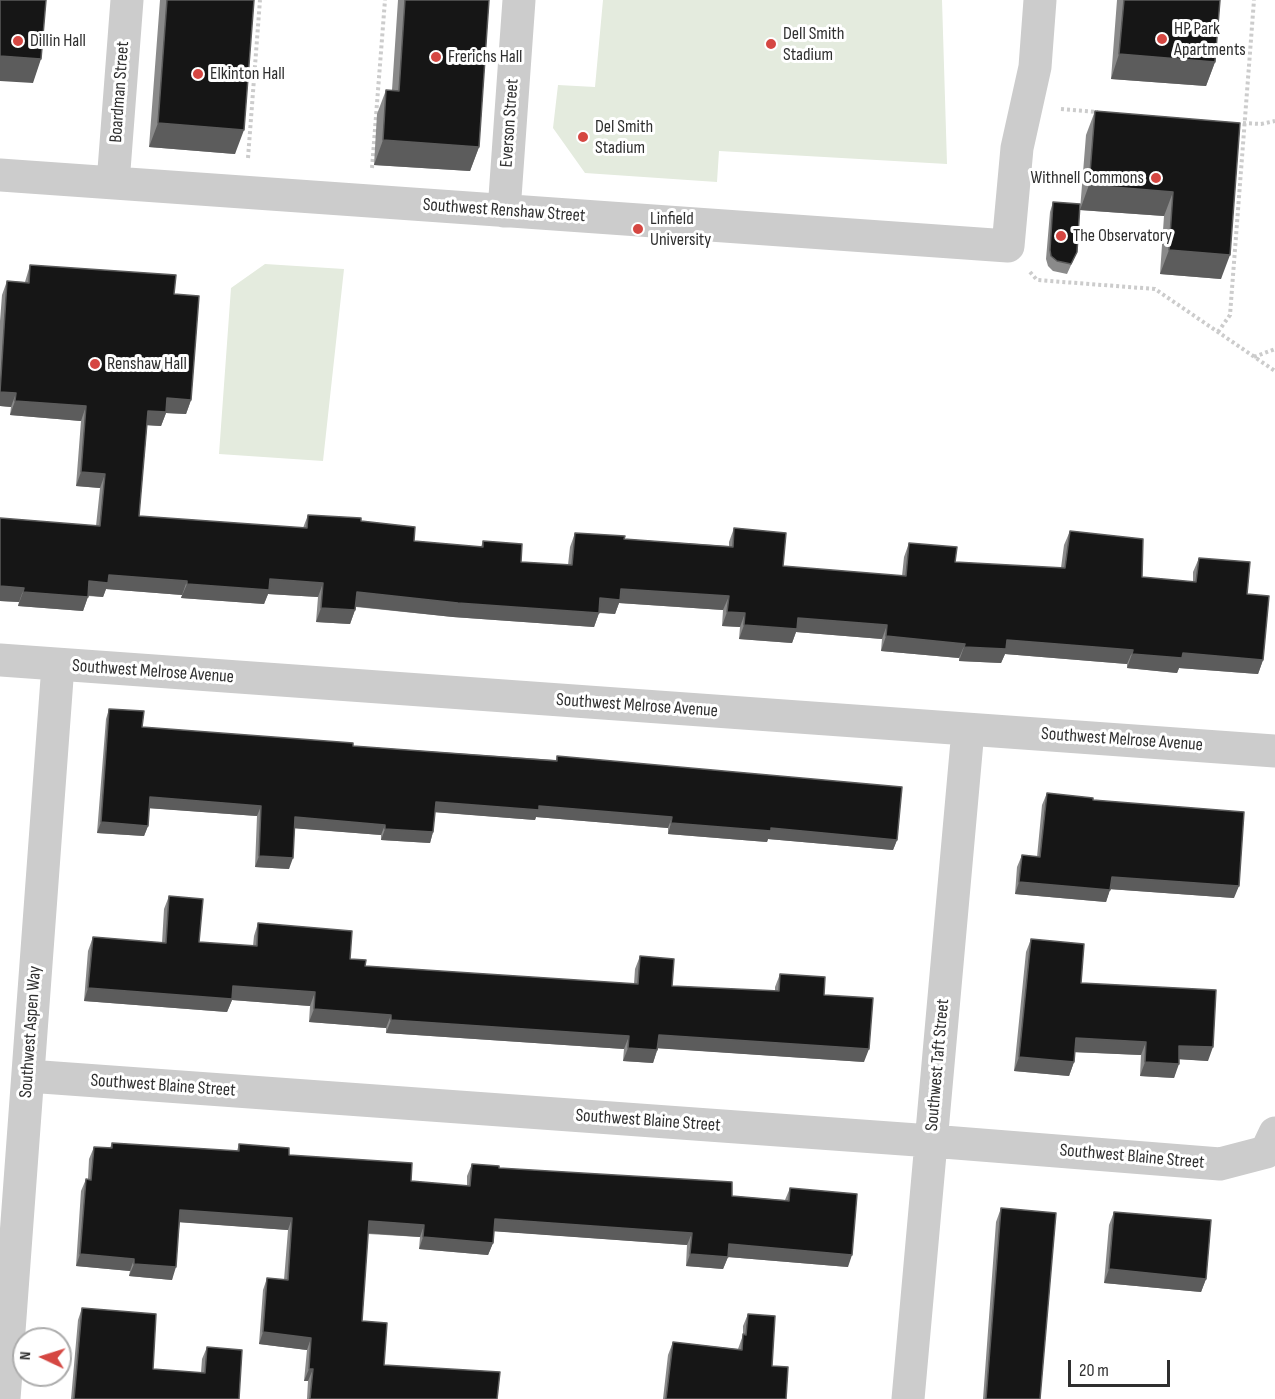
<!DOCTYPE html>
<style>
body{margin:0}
#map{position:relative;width:1275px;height:1399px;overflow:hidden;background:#fff;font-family:"Sofia Sans Condensed",sans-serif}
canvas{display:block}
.north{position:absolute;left:12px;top:1327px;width:60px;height:60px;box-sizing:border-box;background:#fff;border:2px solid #acacac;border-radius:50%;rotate:274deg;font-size:16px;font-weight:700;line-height:24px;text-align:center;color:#2f2f2f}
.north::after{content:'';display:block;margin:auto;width:21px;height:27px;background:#d54742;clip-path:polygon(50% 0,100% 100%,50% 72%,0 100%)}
.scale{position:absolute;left:1068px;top:1360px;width:102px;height:27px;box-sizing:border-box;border:3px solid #2f2f2f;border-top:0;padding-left:8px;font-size:18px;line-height:21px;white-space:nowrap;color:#2f2f2f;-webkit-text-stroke:4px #fff;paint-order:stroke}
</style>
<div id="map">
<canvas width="1275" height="1399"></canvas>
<div class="north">N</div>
<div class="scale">20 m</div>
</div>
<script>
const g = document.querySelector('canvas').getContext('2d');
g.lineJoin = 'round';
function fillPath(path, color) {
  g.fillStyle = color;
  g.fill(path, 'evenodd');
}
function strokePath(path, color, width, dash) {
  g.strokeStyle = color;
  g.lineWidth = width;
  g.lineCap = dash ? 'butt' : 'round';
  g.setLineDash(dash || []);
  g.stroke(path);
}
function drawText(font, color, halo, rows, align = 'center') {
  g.font = font + ' "Sofia Sans Condensed",sans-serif';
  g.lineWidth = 6;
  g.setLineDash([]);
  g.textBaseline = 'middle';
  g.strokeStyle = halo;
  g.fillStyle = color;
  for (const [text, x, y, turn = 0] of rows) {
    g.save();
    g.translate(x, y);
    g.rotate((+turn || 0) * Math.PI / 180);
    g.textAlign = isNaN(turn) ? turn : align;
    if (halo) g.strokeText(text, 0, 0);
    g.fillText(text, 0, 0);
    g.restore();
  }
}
fillPath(new Path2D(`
 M 603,0 L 942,0 L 947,164 L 719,151 L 717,182 L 585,173 L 553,128 L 558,85 L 595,87 Z
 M 265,264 L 344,269 L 323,461 L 219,454 L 231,288 Z`), '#e4ebde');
strokePath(new Path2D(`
 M 1061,109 L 1098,112
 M 1243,123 L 1261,124 L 1275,121
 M 248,158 L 260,0
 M 372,168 L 385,0
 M 1030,272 L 1037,280 L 1155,289 L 1275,371
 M 1218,332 L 1230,315 L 1254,0
 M 1254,357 L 1275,349`), '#ccc', 4, [3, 3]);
strokePath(new Path2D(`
 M 0,175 L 1008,246 L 1017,148 L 1035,67 L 1040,0
 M 113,183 L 127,0
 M 504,211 L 519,0
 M 0,660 L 1275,751
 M 28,1076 L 931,1141 L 1220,1164 L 1266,1152 L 1275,1133
 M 4,1399 L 58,665
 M 908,1399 L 968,730`), '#ccc', 33);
fillPath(new Path2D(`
 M 160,0 L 254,0 L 235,154 L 149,147 Z
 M 398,0 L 489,0 L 479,147 L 470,171 L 374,165 L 377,114 L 386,90 L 392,90 Z
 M 1117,0 L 1220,0 L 1215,62 L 1206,86 L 1111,79 Z
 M 1095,111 L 1240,123 L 1221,279 L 1160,274 L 1164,216 L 1080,210 L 1086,135 Z
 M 1053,202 L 1077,252 L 1067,274 L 1053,271 L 1048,266 L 1046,259 L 1050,212 Z
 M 30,265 L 174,294 L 191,400 L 186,414 L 166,413 L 161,426 L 147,425 L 139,516 L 303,528 L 308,515 L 361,521 L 414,541 L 481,547 L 483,541 L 521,562 L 568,565 L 570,547 L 575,533 L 624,539 L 729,546 L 729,542 L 734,528 L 783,566 L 902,576 L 904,557 L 909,543 L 955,562 L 1061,568 L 1064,545 L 1070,531 L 1142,577 L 1193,582 L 1193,572 L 1199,558 L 1247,594 L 1263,660 L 1258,674 L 1179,668 L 1177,673 L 1127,668 L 1127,664 L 1005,654 L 1001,663 L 959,661 L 959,658 L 881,651 L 882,639 L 796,632 L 792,643 L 739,639 L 740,627 L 722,626 L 723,610 L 619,603 L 615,614 L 599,613 L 594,627 L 453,617 L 356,607 L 355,610 L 350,624 L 316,622 L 318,597 L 268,594 L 264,604 L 181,598 L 182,595 L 106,589 L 103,597 L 88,596 L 83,611 L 18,606 L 19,602 L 0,601 L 96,526 L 100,488 L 76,486 L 81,421 L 10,415 L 11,407 L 0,406 L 0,321 L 2,295 L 7,281 L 25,282 Z
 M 109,709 L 142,727 L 353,746 L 556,760 L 557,756 L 897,840 L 893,850 L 768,839 L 767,842 L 668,834 L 668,828 L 536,817 L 535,820 L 435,812 L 433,832 L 430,843 L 381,840 L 381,835 L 294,828 L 289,869 L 255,867 L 257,816 L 149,808 L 148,826 L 144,836 L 97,833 L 106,719 Z
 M 1047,793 L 1093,800 L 1234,898 L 1110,889 L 1106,902 L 1015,894 L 1017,867 L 1022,855 L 1037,857 L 1042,805 Z
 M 169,896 L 199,942 L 253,946 L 254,936 L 258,923 L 350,959 L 365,966 L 634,984 L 635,969 L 640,956 L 672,986 L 775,991 L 775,987 L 780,974 L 824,995 L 864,1062 L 658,1048 L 653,1063 L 623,1061 L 624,1049 L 386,1033 L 386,1028 L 309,1022 L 310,1006 L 232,1000 L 227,1012 L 84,1001 L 88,951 L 93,937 L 162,943 L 164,909 Z
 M 1031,939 L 1081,983 L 1208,1061 L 1179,1059 L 1174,1078 L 1140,1076 L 1141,1055 L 1075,1052 L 1074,1062 L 1069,1076 L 1014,1071 L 1026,952 Z
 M 112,1143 L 237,1151 L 239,1144 L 411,1181 L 467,1186 L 467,1176 L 472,1164 L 499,1168 L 732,1196 L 785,1200 L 790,1188 L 848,1267 L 728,1257 L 723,1269 L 686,1266 L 687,1245 L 494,1231 L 493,1243 L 488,1255 L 419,1249 L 420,1237 L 368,1234 L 362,1321 L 384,1365 L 497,1399 L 307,1399 L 308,1381 L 304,1381 L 307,1350 L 259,1344 L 263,1290 L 267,1278 L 284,1280 L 288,1230 L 180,1222 L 172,1280 L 129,1276 L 130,1271 L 76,1266 L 81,1191 L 86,1179 L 88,1179 L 89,1159 L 94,1147 L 110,1148 Z
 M 1001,1208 L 1040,1399 L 983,1399 L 996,1222 Z
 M 1114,1212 L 1206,1279 L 1201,1292 L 1104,1283 L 1109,1225 Z
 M 82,1308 L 153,1369 L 201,1373 L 202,1359 L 207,1347 L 239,1399 L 71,1399 L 78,1320 Z
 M 748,1314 L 786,1399 L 663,1399 L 668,1355 L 673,1342 L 738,1349 L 743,1335 L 743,1326 Z`), '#8a8a8a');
fillPath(new Path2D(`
 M 1119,54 L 1215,62 L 1206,86 L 1111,79 Z
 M 0,56 L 41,59 L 33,83 L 0,81 Z
 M 158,123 L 244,130 L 235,154 L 149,147 Z
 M 383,140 L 479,147 L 470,171 L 374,165 Z
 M 1089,185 L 1173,192 L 1164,216 L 1080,210 Z
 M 1169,250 L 1230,255 L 1221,279 L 1160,274 Z
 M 0,392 L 16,393 L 11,407 L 0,406 Z
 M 167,398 L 191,400 L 186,414 L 166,413 L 161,426 L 143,425 L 148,411 Z
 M 15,401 L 86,406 L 81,421 L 10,415 Z
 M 81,472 L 105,474 L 100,488 L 76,486 Z
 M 109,575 L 187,581 L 182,595 L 106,589 L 103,597 L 84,595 L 89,581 Z
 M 270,579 L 323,583 L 318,597 L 268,594 L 264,604 L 181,598 L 187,584 Z
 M 0,586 L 24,588 L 19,602 L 0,601 Z
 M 621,589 L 729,596 L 723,610 L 619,603 L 615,614 L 595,612 L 600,598 Z
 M 23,592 L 88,597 L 83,611 L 18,606 Z
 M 357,592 L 599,613 L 594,627 L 453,617 L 351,606 Z
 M 321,608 L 355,610 L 350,624 L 316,622 Z
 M 727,612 L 745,613 L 740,627 L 722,626 Z
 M 798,618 L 887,625 L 882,639 L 796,632 L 792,643 L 739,639 L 744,625 Z
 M 886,636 L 965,644 L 959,658 L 881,651 Z
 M 1007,640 L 1133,650 L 1127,664 L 1005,654 L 1001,663 L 959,661 L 964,647 Z
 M 1183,653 L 1263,660 L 1258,674 L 1179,668 L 1177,673 L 1127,668 L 1132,654 Z
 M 150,797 L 261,806 L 257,816 L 146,808 Z
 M 436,802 L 539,806 L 672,817 L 668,828 L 536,817 L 535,820 L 432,812 Z
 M 295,817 L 385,825 L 381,835 L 291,828 Z
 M 101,822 L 148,826 L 144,836 L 97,833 Z
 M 671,823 L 771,828 L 897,840 L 893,850 L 768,839 L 767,842 L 668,834 Z
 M 385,829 L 433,832 L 430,843 L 381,840 Z
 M 259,856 L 293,858 L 289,869 L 255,867 Z
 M 1112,877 L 1239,886 L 1234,898 L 1108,889 Z
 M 1019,882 L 1110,890 L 1106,902 L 1015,894 Z
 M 233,986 L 315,992 L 310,1006 L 232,1000 L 227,1012 L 84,1001 L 88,988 Z
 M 314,1009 L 391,1015 L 386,1028 L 309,1022 Z
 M 391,1020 L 629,1036 L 624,1049 L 386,1033 Z
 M 659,1035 L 869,1049 L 864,1062 L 654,1048 Z
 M 1076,1038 L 1146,1042 L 1141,1055 L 1071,1052 Z
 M 1179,1046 L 1213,1047 L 1208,1061 L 1175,1059 Z
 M 628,1048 L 657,1050 L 653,1063 L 623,1061 Z
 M 1019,1057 L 1074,1062 L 1069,1076 L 1014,1071 Z
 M 1145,1062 L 1179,1064 L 1174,1078 L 1140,1076 Z
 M 180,1210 L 292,1218 L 288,1230 L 176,1222 Z
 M 495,1219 L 692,1233 L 687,1245 L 490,1231 Z
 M 369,1221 L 424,1225 L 420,1237 L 365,1233 Z
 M 423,1237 L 493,1243 L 488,1255 L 419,1249 Z
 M 729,1244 L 852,1255 L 848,1267 L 728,1257 L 723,1269 L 686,1266 L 690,1254 Z
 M 80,1254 L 134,1259 L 130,1271 L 76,1266 Z
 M 134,1264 L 176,1267 L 172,1280 L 129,1276 Z
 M 1109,1269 L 1206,1279 L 1201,1292 L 1104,1283 Z
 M 263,1332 L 311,1338 L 307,1350 L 259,1344 Z
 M 309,1369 L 313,1369 L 308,1381 L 304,1381 Z`), '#5c5c5c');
const building = new Path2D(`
 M 0,0 L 46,0 L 41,59 L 0,56 Z
 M 167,0 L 254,0 L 244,130 L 158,123 Z
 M 405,0 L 489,0 L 479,147 L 383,140 L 386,90 L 399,91 Z
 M 1124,0 L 1220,0 L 1215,62 L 1119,54 Z
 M 1095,111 L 1240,123 L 1230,255 L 1169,250 L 1173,192 L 1089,185 Z
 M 1053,202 L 1080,204 L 1077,252 L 1071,264 L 1057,261 L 1051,256 L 1050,250 Z
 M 30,265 L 176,275 L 174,294 L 199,296 L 191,400 L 167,398 L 166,412 L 148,411 L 139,516 L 307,528 L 308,515 L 361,518 L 361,521 L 415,527 L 414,541 L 483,547 L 483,541 L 522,544 L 521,562 L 572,565 L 575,533 L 625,536 L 624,539 L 733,547 L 734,528 L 786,533 L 783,566 L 906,576 L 909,543 L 957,547 L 955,562 L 1065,568 L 1070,531 L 1143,539 L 1142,577 L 1196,582 L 1199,558 L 1250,562 L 1247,594 L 1269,596 L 1263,660 L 1183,653 L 1182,658 L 1132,654 L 1133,650 L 1007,640 L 1006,649 L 964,647 L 965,644 L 886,636 L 887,625 L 798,618 L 797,629 L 744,625 L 745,613 L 727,612 L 729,596 L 621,589 L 620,600 L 600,598 L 599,613 L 458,603 L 357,592 L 355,610 L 321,608 L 323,583 L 270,579 L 269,590 L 187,584 L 187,581 L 109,575 L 108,583 L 89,581 L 88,597 L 23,592 L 24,588 L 0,586 L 0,518 L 100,526 L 105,474 L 81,472 L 86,406 L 15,401 L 16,393 L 0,392 L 7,281 L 29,283 Z
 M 109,709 L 144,711 L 142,727 L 353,743 L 353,746 L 557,761 L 557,756 L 902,787 L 897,840 L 771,828 L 771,831 L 671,823 L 672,817 L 539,806 L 539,810 L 436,802 L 433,832 L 385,829 L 385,825 L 295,817 L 293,858 L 259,856 L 261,806 L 150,797 L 148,826 L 101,822 Z
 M 1047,793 L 1093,798 L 1093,800 L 1244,812 L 1239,886 L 1112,877 L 1110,890 L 1019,882 L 1022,855 L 1040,857 Z
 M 169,896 L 203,899 L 199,942 L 257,946 L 258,923 L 352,931 L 350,959 L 366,960 L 365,966 L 638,984 L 640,956 L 674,959 L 672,986 L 779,991 L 780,974 L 825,977 L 824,995 L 873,998 L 869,1049 L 659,1035 L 657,1050 L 628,1048 L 629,1036 L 391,1020 L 391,1015 L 314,1009 L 315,992 L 233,986 L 232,999 L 88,988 L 93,937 L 166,943 Z
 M 1031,939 L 1084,944 L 1081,983 L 1216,990 L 1213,1047 L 1179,1046 L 1179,1064 L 1145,1062 L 1146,1042 L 1076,1038 L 1074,1062 L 1019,1057 Z
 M 112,1143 L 239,1151 L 239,1144 L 289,1148 L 289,1155 L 412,1163 L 411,1181 L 470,1186 L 472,1164 L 499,1166 L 499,1168 L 732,1182 L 732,1196 L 789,1201 L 790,1188 L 857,1194 L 852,1255 L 729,1244 L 728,1257 L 690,1254 L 692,1233 L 495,1219 L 493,1243 L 423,1237 L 424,1225 L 369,1221 L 362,1321 L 387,1323 L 384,1365 L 500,1372 L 497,1399 L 310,1399 L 313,1369 L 309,1369 L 311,1338 L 263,1332 L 267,1278 L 288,1280 L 292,1218 L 180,1210 L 176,1267 L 134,1264 L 134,1259 L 80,1254 L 86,1179 L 91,1180 L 94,1147 L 112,1148 Z
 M 1001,1208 L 1056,1213 L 1040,1399 L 986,1399 Z
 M 1114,1212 L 1211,1220 L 1206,1279 L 1109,1269 Z
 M 82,1308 L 156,1314 L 153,1369 L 205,1373 L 207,1347 L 242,1350 L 239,1399 L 74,1399 Z
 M 748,1314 L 775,1316 L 772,1366 L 788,1367 L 786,1399 L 666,1399 L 673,1342 L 742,1350 L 743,1334 L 746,1335 Z`);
fillPath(building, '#161616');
strokePath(building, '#5c5c5c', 1.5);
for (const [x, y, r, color] of [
 [1162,39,6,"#d54742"],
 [18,41,6,"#d54742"],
 [771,44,6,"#d54742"],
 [436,57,6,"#d54742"],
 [198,74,6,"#d54742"],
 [583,137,6,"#d54742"],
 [1156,178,6,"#d54742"],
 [638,229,6,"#d54742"],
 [1061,236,6,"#d54742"],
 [95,364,6,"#d54742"]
]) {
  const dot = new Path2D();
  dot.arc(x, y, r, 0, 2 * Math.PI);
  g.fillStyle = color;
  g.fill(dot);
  strokePath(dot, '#fff', 2);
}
drawText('18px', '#2f2f2f', '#fff', [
 ["HP Park",1174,29],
 ["Apartments",1174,50],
 ["Dell Smith",783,34],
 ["Stadium",783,55],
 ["Dillin Hall",30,41],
 ["Frerichs Hall",448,57],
 ["Elkinton Hall",210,74],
 ["Del Smith",595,127],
 ["Stadium",595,148],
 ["Withnell Commons",1144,178,"right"],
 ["Linfield",650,219],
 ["University",650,240],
 ["The Observatory",1073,236],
 ["Renshaw Hall",107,364]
], 'left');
drawText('18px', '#2f2f2f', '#fff', [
 ["Boardman Street",120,92,-86],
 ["Everson Street",510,123,-86],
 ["Southwest Renshaw Street",504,211,4],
 ["Southwest Melrose Avenue",153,672,4],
 ["Southwest Melrose Avenue",637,706,4],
 ["Southwest Melrose Avenue",1122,740,4],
 ["Southwest Aspen Way",31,1032,-86],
 ["Southwest Taft Street",938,1065,-85],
 ["Southwest Blaine Street",163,1086,4],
 ["Southwest Blaine Street",648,1121,4],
 ["Southwest Blaine Street",1132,1157,5]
]);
</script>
